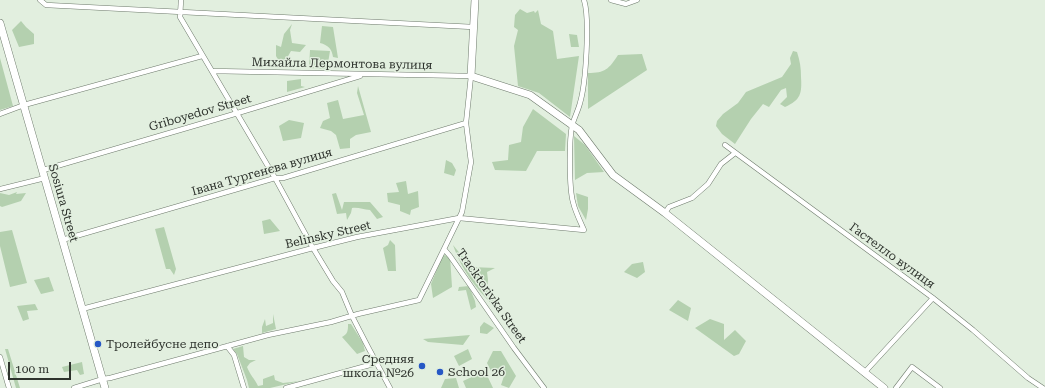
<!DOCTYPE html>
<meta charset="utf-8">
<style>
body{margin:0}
#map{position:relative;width:1045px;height:388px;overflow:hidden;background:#e2efdf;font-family:"Roboto Serif",serif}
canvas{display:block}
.scale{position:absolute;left:8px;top:362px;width:63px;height:18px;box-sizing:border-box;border:2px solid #2e332d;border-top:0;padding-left:5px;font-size:12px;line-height:14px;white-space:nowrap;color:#2e332d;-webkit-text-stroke:3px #e2efdf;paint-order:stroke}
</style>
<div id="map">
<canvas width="1045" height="388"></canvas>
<div class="scale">100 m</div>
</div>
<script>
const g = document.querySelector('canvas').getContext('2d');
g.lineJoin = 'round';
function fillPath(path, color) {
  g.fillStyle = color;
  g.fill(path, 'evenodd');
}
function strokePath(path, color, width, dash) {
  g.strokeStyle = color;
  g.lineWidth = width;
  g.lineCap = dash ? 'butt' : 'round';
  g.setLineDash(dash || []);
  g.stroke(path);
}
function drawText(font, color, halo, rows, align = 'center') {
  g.font = font + ' "Roboto Serif",serif';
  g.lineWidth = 3;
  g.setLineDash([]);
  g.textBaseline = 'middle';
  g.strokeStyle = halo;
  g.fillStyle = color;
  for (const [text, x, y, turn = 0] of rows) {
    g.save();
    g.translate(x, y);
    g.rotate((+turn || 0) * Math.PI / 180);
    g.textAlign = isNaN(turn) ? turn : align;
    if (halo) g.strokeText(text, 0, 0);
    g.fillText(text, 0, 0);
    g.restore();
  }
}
fillPath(new Path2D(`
 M 520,9 L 527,13 L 534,11 L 535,13 L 538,10 L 541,24 L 553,31 L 557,59 L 579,56 L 570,117 L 539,93 L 518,86 L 514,46 L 518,30 L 514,27 L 515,15 Z
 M 21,21 L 26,27 L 34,34 L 34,44 L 19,47 L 12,30 Z
 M 292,24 L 290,30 L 292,43 L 306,45 L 300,52 L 291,51 L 287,58 L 281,65 L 276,56 L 276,45 L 281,47 L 284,34 Z
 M 322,26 L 333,27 L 338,58 L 333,57 C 332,49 328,45 320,43 Z
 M 569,34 L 577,35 L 579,47 L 571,47 Z
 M 310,50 L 330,51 L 327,69 L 309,68 Z
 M 793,51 L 797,52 C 800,61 801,68 801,77 C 802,93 801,100 785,107 L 780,104 L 787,97 L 786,88 L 781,90 L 769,107 L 763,104 L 751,119 L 735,144 L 722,134 L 716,126 L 717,121 L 723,114 L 738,103 L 746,92 L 782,77 L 791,64 L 790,58 Z
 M 642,54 L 647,70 L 588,109 L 588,73 C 605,73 609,69 618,55 Z
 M 0,58 L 13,106 L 0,110 Z
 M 301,79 L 301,86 L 305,87 L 287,92 L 287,81 Z
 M 358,86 L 371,132 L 356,135 L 350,139 L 350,148 L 340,149 L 336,135 L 331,131 L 320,128 L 323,121 L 330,118 L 327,103 L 338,100 L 343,119 L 364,115 L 357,93 Z
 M 533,109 L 566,134 L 565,151 L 537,151 L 526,171 L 495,170 L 492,162 L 508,160 L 509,145 L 521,142 L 523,127 Z
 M 289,120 L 304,123 L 301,138 L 283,141 L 279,126 Z
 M 574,136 L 585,145 L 604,172 L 587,173 L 575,180 Z
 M 446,160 L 452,163 L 456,170 L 454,176 L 444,173 Z
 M 406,181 L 408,194 L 418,191 L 419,207 L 411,210 L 410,215 L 400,211 L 400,205 L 388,202 L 387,193 L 399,192 L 396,183 Z
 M 17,192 L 16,194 L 26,193 L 21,201 L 2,207 L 0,206 L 0,193 L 9,195 Z
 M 336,193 L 342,210 L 344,202 L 370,202 L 383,217 L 377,219 L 370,210 C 363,210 359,207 352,208 L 351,213 L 347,220 L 346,213 L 337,214 L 332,194 Z
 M 576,193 L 588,197 L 588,209 L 586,220 L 578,206 Z
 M 270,219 L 280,231 L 264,234 L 262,221 Z
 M 164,227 L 176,269 L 174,275 L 170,269 L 166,269 L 155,229 Z
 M 12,230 L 27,283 L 10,287 L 0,246 L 0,232 Z
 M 390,240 L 395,245 L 396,271 L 388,271 L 383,248 L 388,245 Z
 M 453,245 L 471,267 L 495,268 L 487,272 L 488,280 L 487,289 L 498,299 L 494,306 C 476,289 461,269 453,245 Z
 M 443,255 L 450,256 L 452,287 L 433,298 L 431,284 Z
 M 643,262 L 645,272 L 637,278 L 624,272 L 632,264 Z
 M 49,277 L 54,291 L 41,294 L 34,280 Z
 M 469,286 L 475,301 L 476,307 L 471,310 L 466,290 L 458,291 L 459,287 Z
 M 678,300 L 691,308 L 688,321 L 669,310 Z
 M 35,304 L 38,310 L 27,311 L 29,319 L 23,321 L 17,306 Z
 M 273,314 L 276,329 L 262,333 L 262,327 L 265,319 L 266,326 L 273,323 Z
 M 710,319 L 724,324 L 724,340 L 735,330 L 746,341 L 739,354 L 734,356 L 695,328 Z
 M 484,322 L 494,328 L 487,334 L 480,333 L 480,327 Z
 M 348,324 L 351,324 L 363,343 L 365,351 L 357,354 L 342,337 C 348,334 348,330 348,324 Z
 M 470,335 L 463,345 L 428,342 L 423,339 Z
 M 243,346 L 244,357 L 249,360 L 256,360 L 250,363 L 247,367 C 250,375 255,379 258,386 L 263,385 L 263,379 L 274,375 L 275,380 L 283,383 L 300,381 L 270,388 L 249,388 L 247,380 L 237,354 L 233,349 Z
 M 5,349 L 8,349 L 20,388 L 16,388 Z
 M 468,349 L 472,359 L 459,366 L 454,356 Z
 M 493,351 L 501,351 L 516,376 L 509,388 L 501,385 L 505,373 L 501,373 L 491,371 L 487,363 Z
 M 82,362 L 84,374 L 80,375 L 77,370 L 64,372 L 62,367 Z
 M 485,371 L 493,388 L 466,388 L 463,381 Z
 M 456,378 L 459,388 L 441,388 L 445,379 Z`), '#b4d0af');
const minor = new Path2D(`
 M 40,0 L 46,5 L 473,27
 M 181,0 L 180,17 L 275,178 L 313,248 L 333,281 L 342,292 L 352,316 L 368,347 L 390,388
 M 611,0 L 626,4 L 637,0
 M 212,71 L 471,76 L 466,123 L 471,162 L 462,212 L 444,249 L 450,256 L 514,348 L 544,388
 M 0,114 L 24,105 L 202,56
 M 725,145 L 933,298 L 973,330 L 1028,378 L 1043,388
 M 43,170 L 231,115 L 360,76
 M 0,189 L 45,178
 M 665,213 L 669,207 L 692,198 L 708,184 L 721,164 L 735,153
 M 62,240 L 275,178 L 283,178 L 466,123
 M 82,309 L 313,248 L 357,237 L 459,218 L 584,230 C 580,221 575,211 573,202 C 569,188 569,140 572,126 C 574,118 578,111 580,103 C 586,83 590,19 584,0
 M 227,346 L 234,355 L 244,388
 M 0,357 L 9,388
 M 864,373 L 933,298
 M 74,388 L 103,379 L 110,378 L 268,335 L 331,322 L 358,314 L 419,300 L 444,249
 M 286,388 L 377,363
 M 896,388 L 912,367 L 940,388`);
const secondary = new Path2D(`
 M 475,0 L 471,76 L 530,95 L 579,130 L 613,175 L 665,213 L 884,388`);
const primary = new Path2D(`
 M 0,23 L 105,388`);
strokePath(minor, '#6e7a6c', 5.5);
strokePath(secondary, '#6e7a6c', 8);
strokePath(primary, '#6e7a6c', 8);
strokePath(minor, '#fff', 4.5);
strokePath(secondary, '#fff', 7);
strokePath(primary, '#fff', 7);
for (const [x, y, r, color] of [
 [98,344,4,"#2658c5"],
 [422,366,4,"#2658c5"],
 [440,372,4,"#2658c5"]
]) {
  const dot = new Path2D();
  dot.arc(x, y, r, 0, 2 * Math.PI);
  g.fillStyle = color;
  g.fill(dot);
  strokePath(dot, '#e2efdf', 1.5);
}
drawText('12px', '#2e332d', '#e2efdf', [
 ["Михайла Лермонтова вулиця",342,64,1],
 ["Griboyedov Street",200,113,-16],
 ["Івана Тургенєва вулиця",262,172,-16],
 ["Sosiura Street",63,203,74],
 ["Belinsky Street",328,235,-13],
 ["Гастелло вулиця",892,256,36],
 ["Tracktorivka Street",491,296,55]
]);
drawText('12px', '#2e332d', '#e2efdf', [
 ["Тролейбусне депо",106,344],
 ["Средняя",414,359,"right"],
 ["школа №26",414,373,"right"],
 ["School 26",448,372]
], 'left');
</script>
